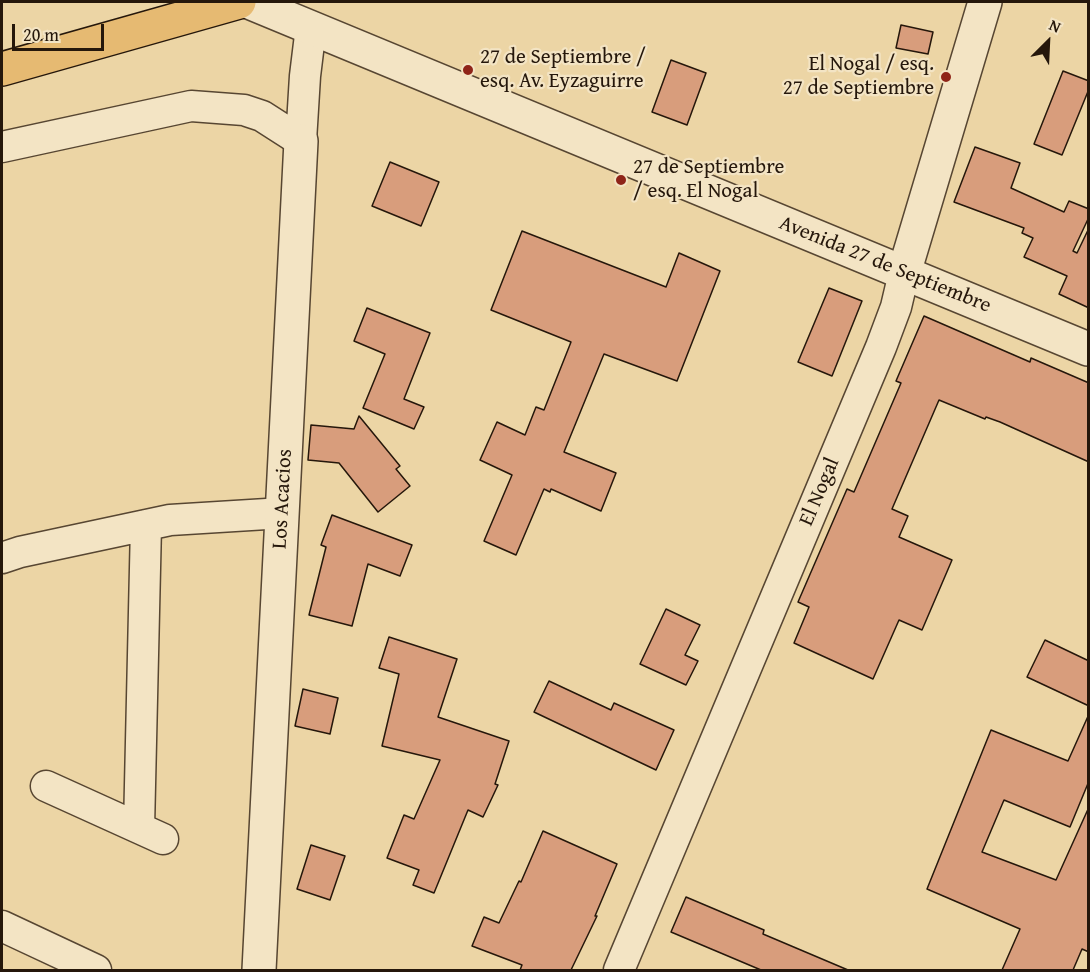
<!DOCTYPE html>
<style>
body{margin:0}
#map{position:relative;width:1090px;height:972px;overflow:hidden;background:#ecd5a5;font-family:"Gentium Book Plus",serif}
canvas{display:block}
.frame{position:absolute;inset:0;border:3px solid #25170b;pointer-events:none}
.north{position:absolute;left:1018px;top:12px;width:60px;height:60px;-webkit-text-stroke:4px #f3e4c4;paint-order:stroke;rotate:24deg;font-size:16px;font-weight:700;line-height:24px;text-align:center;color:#25170b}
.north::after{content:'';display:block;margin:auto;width:21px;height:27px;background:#25170b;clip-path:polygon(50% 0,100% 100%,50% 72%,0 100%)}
.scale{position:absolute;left:12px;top:24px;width:92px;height:27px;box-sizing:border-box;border:3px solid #25170b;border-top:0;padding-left:8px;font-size:18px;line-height:21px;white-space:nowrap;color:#25170b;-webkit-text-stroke:4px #f3e4c4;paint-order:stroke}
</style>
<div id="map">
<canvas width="1090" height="972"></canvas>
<div class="frame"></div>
<div class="north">N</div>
<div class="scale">20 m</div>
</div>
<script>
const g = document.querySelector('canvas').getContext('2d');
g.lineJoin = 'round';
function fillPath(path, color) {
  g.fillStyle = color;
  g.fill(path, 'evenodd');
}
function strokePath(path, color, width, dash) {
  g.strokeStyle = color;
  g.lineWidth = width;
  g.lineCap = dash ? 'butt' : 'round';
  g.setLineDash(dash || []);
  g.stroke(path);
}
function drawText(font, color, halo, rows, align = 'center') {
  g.font = font + ' "Gentium Book Plus",serif';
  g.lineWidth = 4.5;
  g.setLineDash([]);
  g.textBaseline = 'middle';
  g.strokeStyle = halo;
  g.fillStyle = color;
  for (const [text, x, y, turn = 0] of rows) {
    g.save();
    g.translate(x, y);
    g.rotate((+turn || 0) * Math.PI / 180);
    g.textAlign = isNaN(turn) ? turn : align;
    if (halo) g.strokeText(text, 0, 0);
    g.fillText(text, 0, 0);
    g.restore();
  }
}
const building = new Path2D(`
 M 901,25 L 933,32 L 928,54 L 896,48 Z
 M 671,60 L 706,73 L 687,125 L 652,112 Z
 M 1063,71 L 1089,81 L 1089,89 L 1062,155 L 1034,144 Z
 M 975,147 L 1020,163 L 1011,188 L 1064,212 L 1069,201 L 1089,209 L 1089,217 L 1073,251 L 1077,253 L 1089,228 L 1089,308 L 1059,294 L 1067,276 L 1024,257 L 1033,238 L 1022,233 L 1024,228 L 954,202 Z
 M 390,162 L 439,182 L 421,226 L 372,206 Z
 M 522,231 L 666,287 L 679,253 L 720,271 L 677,381 L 604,354 L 564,452 L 616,473 L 601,511 L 551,489 L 550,492 L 544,489 L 516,555 L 484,541 L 512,475 L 480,460 L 497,422 L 525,435 L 536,407 L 544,410 L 571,342 L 491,310 Z
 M 829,288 L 862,301 L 832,376 L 798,362 Z
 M 367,308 L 430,333 L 404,399 L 424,407 L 414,429 L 363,408 L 385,354 L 354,341 Z
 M 924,316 L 1030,362 L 1031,358 L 1089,383 L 1089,462 L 1000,422 L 986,417 L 985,419 L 939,400 L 892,509 L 908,516 L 899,537 L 952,560 L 922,630 L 899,620 L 873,679 L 794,643 L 809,607 L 798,602 L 847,489 L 854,492 L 901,383 L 896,381 Z
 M 359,416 L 400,466 L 396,469 L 410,486 L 378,512 L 339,463 L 308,460 L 311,425 L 354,429 Z
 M 332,515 L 412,545 L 400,576 L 368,564 L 352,626 L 309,615 L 326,547 L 321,545 Z
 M 666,609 L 700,625 L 685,655 L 698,661 L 686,685 L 640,664 Z
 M 389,637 L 457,659 L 438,717 L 509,741 L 495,784 L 498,785 L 483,817 L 468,810 L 434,893 L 413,885 L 419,870 L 387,858 L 404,815 L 414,819 L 440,760 L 382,746 L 399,674 L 379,668 Z
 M 1045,640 L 1089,661 L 1089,706 L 1027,677 Z
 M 549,681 L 611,710 L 614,703 L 674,730 L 656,770 L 534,712 Z
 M 303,689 L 338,698 L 330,734 L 295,726 Z
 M 1089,714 L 1089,781 L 1070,827 L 1004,800 L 982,852 L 1056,880 L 1089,807 L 1089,952 L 1082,949 L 1073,970 L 1002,970 L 1020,929 L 927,889 L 991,730 L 1068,761 Z
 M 543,831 L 617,864 L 595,916 L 597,916 L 571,970 L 520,970 L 522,965 L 472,946 L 484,917 L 499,923 L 519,881 L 521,882 Z
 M 311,845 L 345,856 L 330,900 L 297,889 Z
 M 686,897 L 764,930 L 763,934 L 848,970 L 761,970 L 671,932 Z`);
fillPath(building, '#d89d7c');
strokePath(building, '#25170b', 1.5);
const minor = new Path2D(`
 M 301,141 L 305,76 L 311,27
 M 2,147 L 191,106 L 244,110 L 262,116 L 301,141
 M 2,558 L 20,552 L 170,520 L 283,513
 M 46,786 L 163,839
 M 139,828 L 146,525
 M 2,926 L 96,970
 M 619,970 L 881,347 L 896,307 L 904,273`);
const tertiary = new Path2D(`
 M 249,2 L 1088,349
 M 904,273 L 985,2
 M 259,970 L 301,141`);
const primary = new Path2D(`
 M 2,69 L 239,2`);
strokePath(minor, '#574632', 33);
strokePath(tertiary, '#574632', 36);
strokePath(primary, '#25170b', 36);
strokePath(minor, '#f3e4c4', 30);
strokePath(tertiary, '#f3e4c4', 33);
strokePath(primary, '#e6ba72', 33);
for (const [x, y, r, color] of [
 [468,70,6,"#8f2418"],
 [946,77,6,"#8f2418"],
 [621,180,6,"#8f2418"]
]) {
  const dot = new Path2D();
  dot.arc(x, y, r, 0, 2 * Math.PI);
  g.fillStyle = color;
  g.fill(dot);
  strokePath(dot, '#f3e4c4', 2);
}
drawText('21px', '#25170b', '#f3e4c4', [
 ["27 de Septiembre /",480,58],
 ["esq. Av. Eyzaguirre",480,82],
 ["El Nogal / esq.",934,65,"right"],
 ["27 de Septiembre",934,89,"right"],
 ["27 de Septiembre",633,168],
 ["/ esq. El Nogal",633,192]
], 'left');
drawText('21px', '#25170b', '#f3e4c4', [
 ["Avenida 27 de Septiembre",885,265,22],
 ["El Nogal",820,492,-67],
 ["Los Acacios",283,499,-87]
]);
</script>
